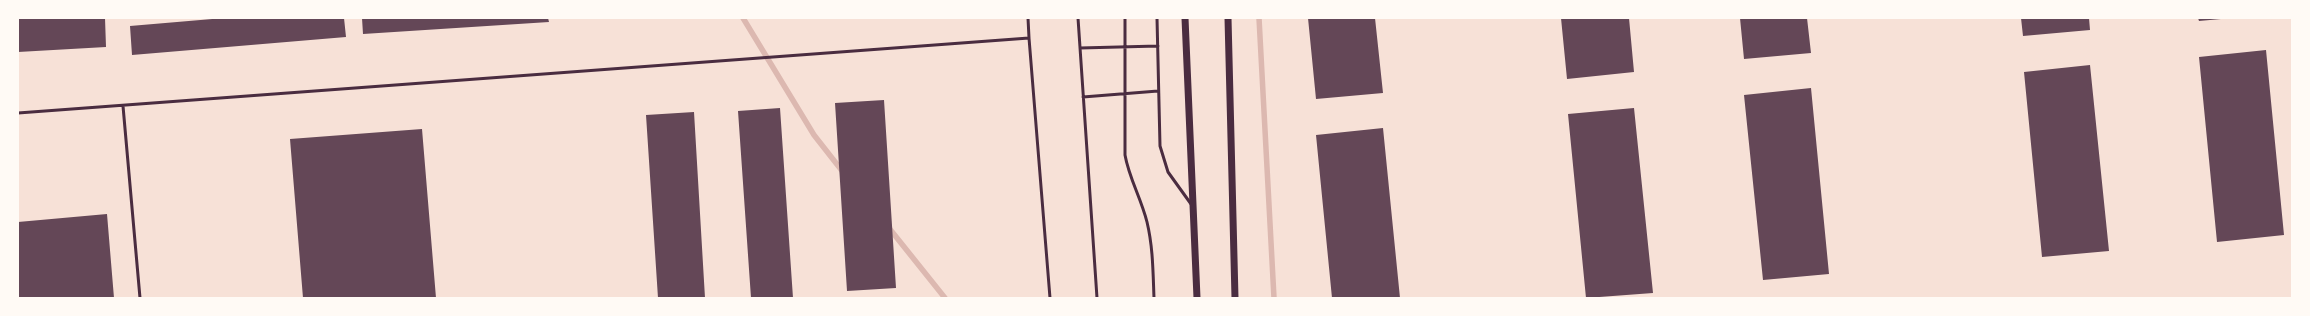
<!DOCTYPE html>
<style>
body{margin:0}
#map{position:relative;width:2310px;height:316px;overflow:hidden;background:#f7e1d7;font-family:"Crimson Pro",serif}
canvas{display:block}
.frame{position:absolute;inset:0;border:19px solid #fffaf5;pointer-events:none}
</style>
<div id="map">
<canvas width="2310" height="316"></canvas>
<div class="frame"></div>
</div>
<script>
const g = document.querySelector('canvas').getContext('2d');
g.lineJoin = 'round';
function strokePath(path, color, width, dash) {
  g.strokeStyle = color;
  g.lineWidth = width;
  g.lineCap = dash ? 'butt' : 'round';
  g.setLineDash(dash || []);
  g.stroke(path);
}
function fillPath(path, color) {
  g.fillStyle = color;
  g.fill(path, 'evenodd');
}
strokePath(new Path2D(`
 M 743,18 L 814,135 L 843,172
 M 1259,18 L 1274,298
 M 889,228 L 945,298`), '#dcb8b0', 5.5);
fillPath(new Path2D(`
 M 18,18 L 105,18 L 106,47 L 18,52 Z
 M 224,18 L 344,18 L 346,37 L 132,55 L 130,26 Z
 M 362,18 L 548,18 L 549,22 L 363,34 Z
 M 1308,18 L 1375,18 L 1383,93 L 1316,99 Z
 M 1561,18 L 1629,18 L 1634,72 L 1567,79 Z
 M 1740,18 L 1807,18 L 1811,53 L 1744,59 Z
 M 2021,18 L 2089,18 L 2090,30 L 2023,36 Z
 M 2198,18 L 2221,18 L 2221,19 L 2199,21 Z
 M 2266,50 L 2284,235 L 2217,242 L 2199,57 Z
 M 2090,65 L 2109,251 L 2042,257 L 2024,72 Z
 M 1811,88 L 1829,274 L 1763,280 L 1744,95 Z
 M 884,100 L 896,288 L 847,291 L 835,103 Z
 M 780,108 L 793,298 L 751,298 L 738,111 Z
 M 1634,108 L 1653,293 L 1586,298 L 1568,114 Z
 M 694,112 L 705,298 L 658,298 L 646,115 Z
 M 1383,128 L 1400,298 L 1332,298 L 1316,135 Z
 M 422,129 L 436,298 L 303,298 L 290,139 Z
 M 107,214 L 114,298 L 18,298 L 18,222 Z`), '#644757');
strokePath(new Path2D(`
 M 1028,18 L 1029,38
 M 1078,18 L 1097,298
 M 1125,18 L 1125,155 C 1129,178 1141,198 1147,222 C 1153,247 1153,272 1154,298
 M 1157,18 L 1160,146 L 1168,172 L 1191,204
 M 1080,48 L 1158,46
 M 1083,97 L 1158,91
 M 123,106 L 140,298
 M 18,113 L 1029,38 L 1050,298`), '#4a2c40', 3);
strokePath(new Path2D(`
 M 1185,18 L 1197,298
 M 1228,18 L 1235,298`), '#4a2c40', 7);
</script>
